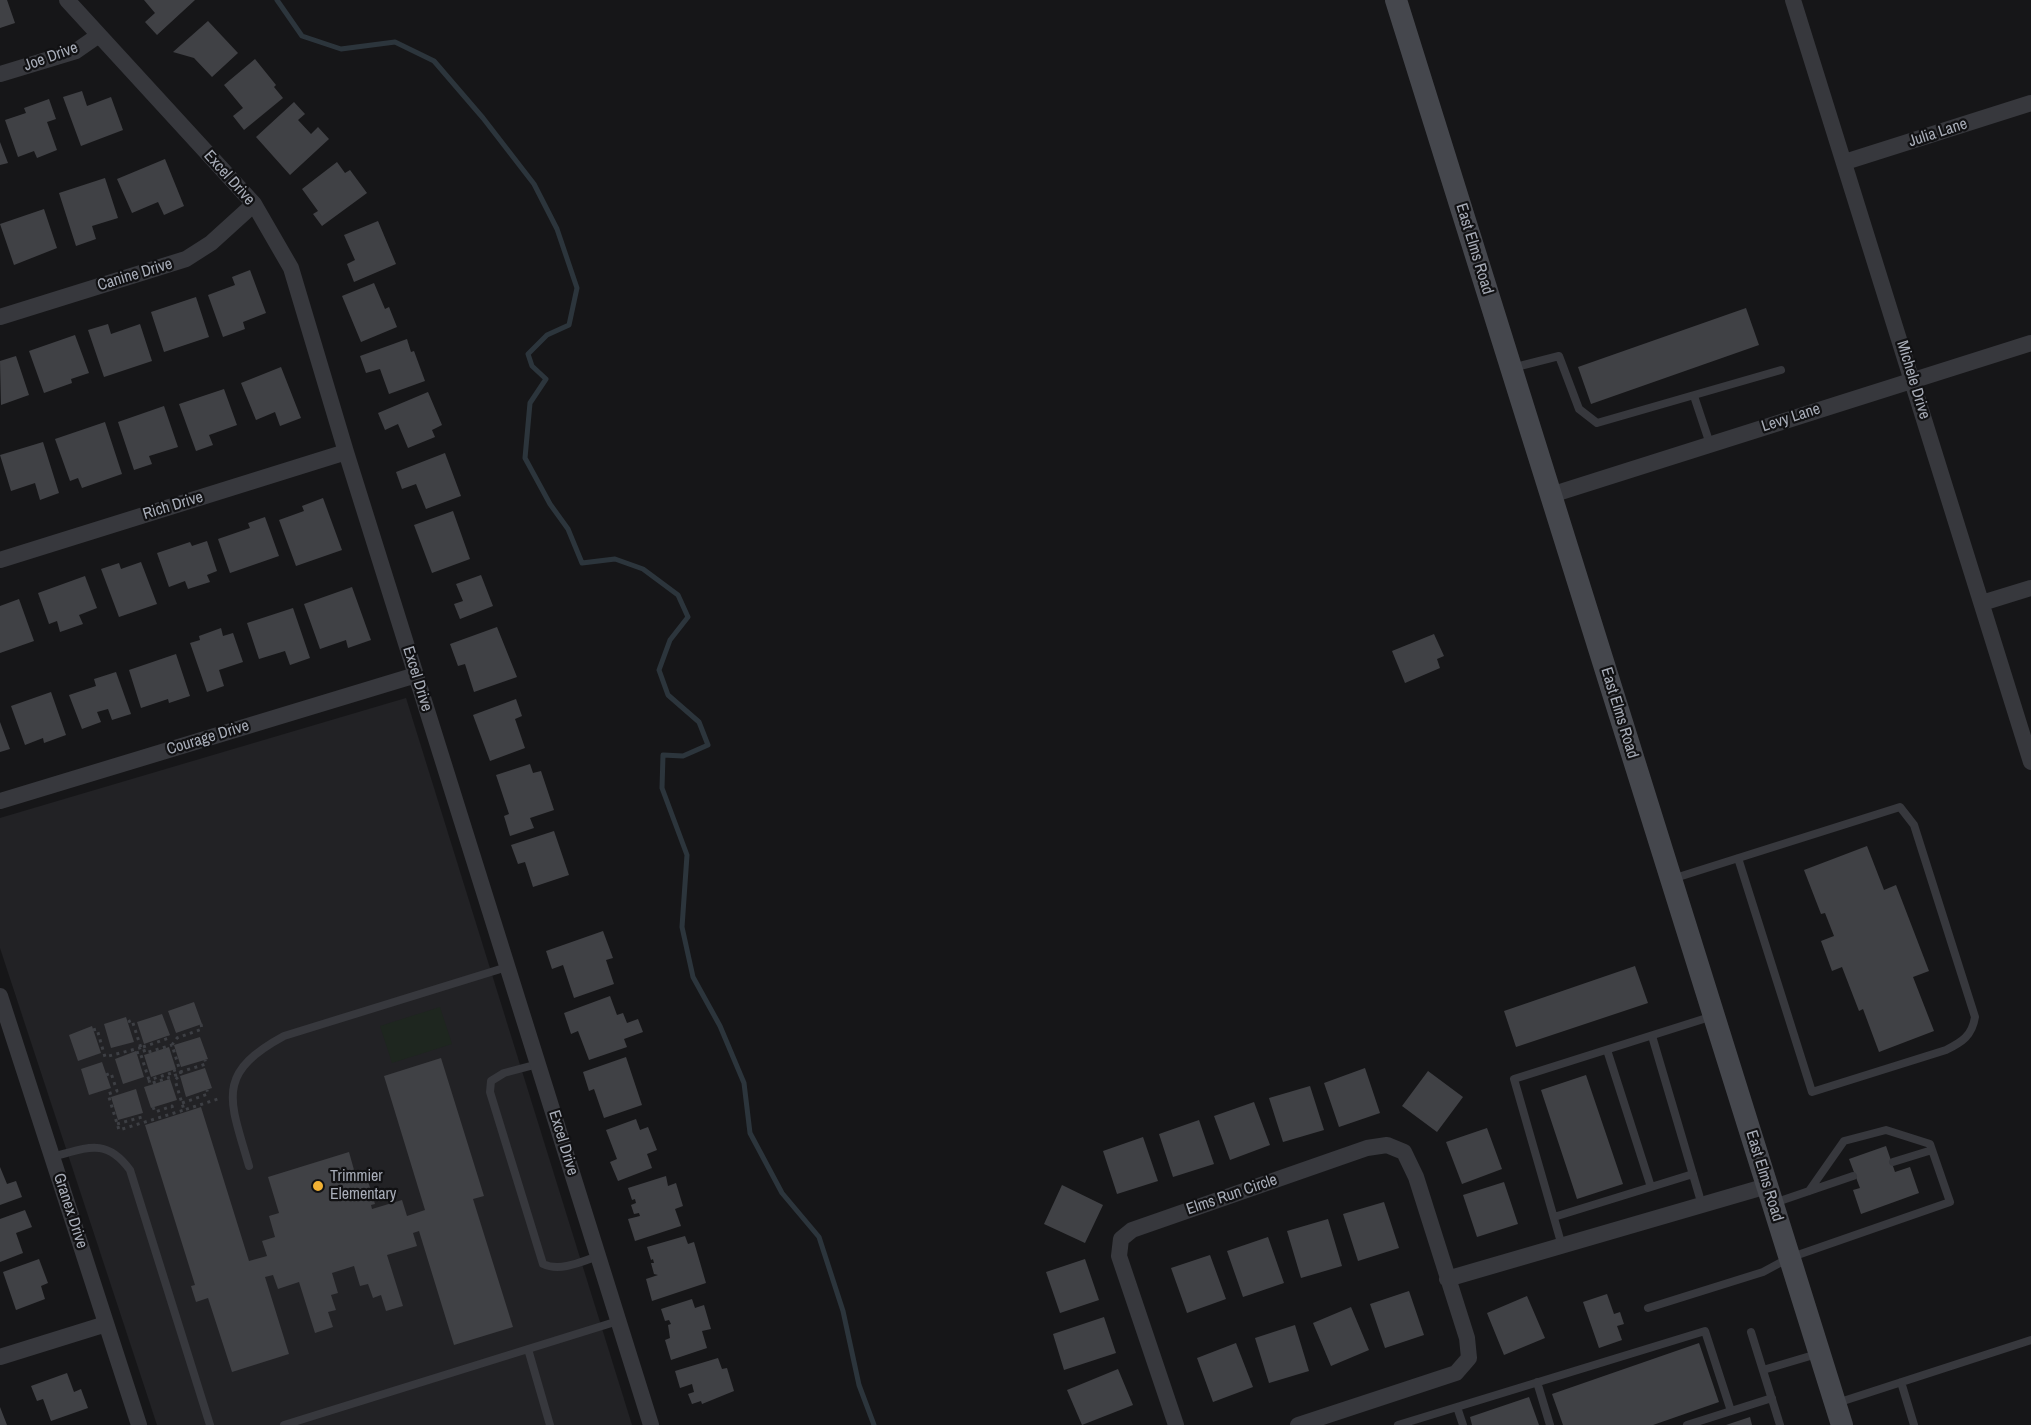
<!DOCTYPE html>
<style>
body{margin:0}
canvas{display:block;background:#161618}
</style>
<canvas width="2031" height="1425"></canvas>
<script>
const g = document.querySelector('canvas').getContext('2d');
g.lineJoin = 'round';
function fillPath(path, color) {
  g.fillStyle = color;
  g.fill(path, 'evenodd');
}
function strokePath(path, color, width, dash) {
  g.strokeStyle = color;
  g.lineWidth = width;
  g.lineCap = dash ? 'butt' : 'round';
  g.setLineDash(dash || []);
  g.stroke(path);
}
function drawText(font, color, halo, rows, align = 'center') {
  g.font = font + ' "Archivo Narrow",sans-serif';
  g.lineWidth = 4.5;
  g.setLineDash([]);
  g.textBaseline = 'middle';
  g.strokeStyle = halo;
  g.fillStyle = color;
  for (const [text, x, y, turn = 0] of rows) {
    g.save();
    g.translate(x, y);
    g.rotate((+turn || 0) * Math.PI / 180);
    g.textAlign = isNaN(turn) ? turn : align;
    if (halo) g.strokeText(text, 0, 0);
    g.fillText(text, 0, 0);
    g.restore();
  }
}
fillPath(new Path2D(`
 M 406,698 L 632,1425 L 157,1425 L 0,948 L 0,818 Z`), '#222225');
fillPath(new Path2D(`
 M 440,1007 L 452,1044 L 392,1063 L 380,1026 Z`), '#1e261f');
strokePath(new Path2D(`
 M 277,0 L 302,36 L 341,49 L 395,42 L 434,61 L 483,118 L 534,184 L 557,229 L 577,288 L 569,325 L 547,335 L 528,354 L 532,366 L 546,379 L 530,403 L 525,458 L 550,504 L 568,529 L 582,563 L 615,559 L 643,569 L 678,595 L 688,617 L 670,640 L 659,670 L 668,695 L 699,722 L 708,745 L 683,756 L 663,755 L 662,788 L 687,855 L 682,927 L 693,977 L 720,1026 L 744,1083 L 750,1133 L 782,1193 L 819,1237 L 843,1311 L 859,1385 L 874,1425`), '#2c353c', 5);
fillPath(new Path2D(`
 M 0,0 L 7,0 L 15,23 L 0,28 Z
 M 144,0 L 195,0 L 157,35 L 145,22 L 155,13 Z
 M 208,21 L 238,53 L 212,77 L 194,58 L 173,52 Z
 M 255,59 L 276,85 L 274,87 L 283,98 L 244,130 L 233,116 L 243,108 L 224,85 Z
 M 82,91 L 87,106 L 111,97 L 123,130 L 81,146 L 63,97 Z
 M 49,99 L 56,119 L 47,122 L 57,150 L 37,158 L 34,151 L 18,157 L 5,120 L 26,113 L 24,108 Z
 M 294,102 L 305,114 L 298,120 L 311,134 L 318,127 L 329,139 L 290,175 L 256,137 Z
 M 0,142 L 8,163 L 0,165 Z
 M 165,159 L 184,206 L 164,215 L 158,202 L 132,213 L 117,179 Z
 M 337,162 L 345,173 L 350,170 L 367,193 L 322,226 L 313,214 L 318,211 L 302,189 Z
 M 105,178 L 118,218 L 92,226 L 96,239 L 76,246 L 59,193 Z
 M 44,209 L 57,248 L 14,265 L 0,224 Z
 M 378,221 L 396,264 L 354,282 L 347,264 L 355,260 L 344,235 Z
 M 250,270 L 266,313 L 243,322 L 245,329 L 223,337 L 208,295 L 235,285 L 232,277 Z
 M 374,283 L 385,309 L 389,307 L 397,327 L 361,342 L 342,296 Z
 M 196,297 L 209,337 L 164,352 L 151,312 Z
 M 1746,308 L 1759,345 L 1591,404 L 1578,367 Z
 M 108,324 L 111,334 L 140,324 L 152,361 L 104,377 L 88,330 Z
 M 75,335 L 89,373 L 71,379 L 72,383 L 44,393 L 29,351 Z
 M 407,339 L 411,352 L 414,351 L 425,381 L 389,394 L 380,369 L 366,373 L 360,356 Z
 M 16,356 L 29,395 L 1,405 L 0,361 Z
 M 281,367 L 301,418 L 280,426 L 275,412 L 256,420 L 241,383 Z
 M 224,389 L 237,425 L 209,435 L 213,445 L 196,451 L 179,404 Z
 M 428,392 L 442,425 L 432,430 L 435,437 L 408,448 L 398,424 L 385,430 L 378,413 Z
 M 164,406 L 178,447 L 149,456 L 152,464 L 134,470 L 118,422 Z
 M 105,422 L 122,474 L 82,488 L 78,478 L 70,481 L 55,439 Z
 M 43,442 L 59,493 L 40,500 L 35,483 L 11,491 L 0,455 Z
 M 445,453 L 461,496 L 426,509 L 416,484 L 402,489 L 396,472 Z
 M 323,498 L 342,550 L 296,566 L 279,520 L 304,511 L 302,506 Z
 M 453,511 L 470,559 L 432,573 L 414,525 Z
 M 265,517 L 279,556 L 230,573 L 218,539 L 250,528 L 248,523 Z
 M 207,541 L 217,571 L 207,575 L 210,582 L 188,589 L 185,581 L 169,587 L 157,553 L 190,542 L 192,546 Z
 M 141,562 L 157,604 L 119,617 L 101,569 L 119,563 L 121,569 Z
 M 481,575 L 493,606 L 460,619 L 454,604 L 463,601 L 456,584 Z
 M 85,576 L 97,608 L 79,615 L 83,624 L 60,632 L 57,621 L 49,624 L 38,593 Z
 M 352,587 L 371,640 L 348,648 L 346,640 L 320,649 L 304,604 Z
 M 19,599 L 34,641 L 0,653 L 0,606 Z
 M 293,608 L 310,658 L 290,665 L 285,651 L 259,659 L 247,623 Z
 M 497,627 L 517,677 L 474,692 L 465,664 L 458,666 L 450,644 Z
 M 221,628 L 223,636 L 233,633 L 243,662 L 219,670 L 224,686 L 207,692 L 190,643 L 200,640 L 199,636 Z
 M 1434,634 L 1444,656 L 1437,659 L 1440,668 L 1405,683 L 1392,651 Z
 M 176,654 L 190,696 L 169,703 L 168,699 L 141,708 L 129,670 Z
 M 116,672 L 131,714 L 112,720 L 108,709 L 97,712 L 101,722 L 82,729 L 69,695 L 96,686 L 94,679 Z
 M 51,692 L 66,735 L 44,743 L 43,738 L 25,745 L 11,706 Z
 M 516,699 L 522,716 L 515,719 L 525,748 L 490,761 L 473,715 Z
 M 0,722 L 10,749 L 0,752 Z
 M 530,764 L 533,773 L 541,771 L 554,810 L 530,818 L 534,828 L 510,836 L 504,816 L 509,814 L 496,775 Z
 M 554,831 L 569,875 L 533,887 L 525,862 L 518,864 L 511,845 Z
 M 1867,846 L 1884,890 L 1896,885 L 1929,971 L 1913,977 L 1934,1031 L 1879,1052 L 1863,1009 L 1859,1011 L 1842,967 L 1832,971 L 1821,941 L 1834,936 L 1825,913 L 1821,914 L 1804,870 Z
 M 603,931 L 613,958 L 606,960 L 614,984 L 574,998 L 563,965 L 552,969 L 546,951 Z
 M 1635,966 L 1648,1003 L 1516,1047 L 1504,1011 Z
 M 610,996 L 617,1015 L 623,1013 L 627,1023 L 638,1019 L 643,1032 L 624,1039 L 627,1047 L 589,1060 L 578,1031 L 571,1034 L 564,1013 Z
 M 194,1002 L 202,1024 L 176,1033 L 168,1011 Z
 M 162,1014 L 170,1035 L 144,1044 L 137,1022 Z
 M 126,1017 L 134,1042 L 111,1048 L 104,1024 Z
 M 92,1026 L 101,1053 L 78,1061 L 69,1035 Z
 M 200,1037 L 208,1059 L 181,1067 L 174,1045 Z
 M 169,1047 L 176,1069 L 151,1077 L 144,1055 Z
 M 136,1051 L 144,1077 L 123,1084 L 115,1059 Z
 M 626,1057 L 642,1105 L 604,1118 L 594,1089 L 589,1091 L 583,1072 Z
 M 441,1058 L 484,1196 L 473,1199 L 513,1327 L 454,1345 L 419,1231 L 413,1233 L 417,1246 L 387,1255 L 403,1306 L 386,1311 L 381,1295 L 373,1298 L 368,1284 L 360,1286 L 354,1266 L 332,1273 L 338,1293 L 331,1295 L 336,1310 L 328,1312 L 333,1327 L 315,1333 L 299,1282 L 278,1289 L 273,1275 L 265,1277 L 289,1354 L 232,1372 L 208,1298 L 196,1302 L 191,1286 L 195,1285 L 145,1125 L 201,1107 L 249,1261 L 267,1256 L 262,1241 L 275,1237 L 269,1216 L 279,1213 L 268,1177 L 349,1152 L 356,1177 L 363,1175 L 364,1182 L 368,1181 L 375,1204 L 371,1205 L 372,1209 L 402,1200 L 407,1216 L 425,1210 L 384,1076 Z
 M 102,1062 L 111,1088 L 89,1095 L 81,1069 Z
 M 205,1068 L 212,1088 L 186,1097 L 180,1076 Z
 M 1365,1068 L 1380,1113 L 1339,1127 L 1324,1083 Z
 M 1428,1071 L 1463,1097 L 1437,1132 L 1402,1106 Z
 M 1586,1075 L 1623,1184 L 1577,1199 L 1541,1090 Z
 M 170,1079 L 177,1100 L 151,1108 L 144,1087 Z
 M 1310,1086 L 1324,1130 L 1283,1142 L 1269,1098 Z
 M 136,1089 L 143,1113 L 118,1120 L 111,1097 Z
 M 1254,1102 L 1270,1145 L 1230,1160 L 1214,1116 Z
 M 636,1119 L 640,1130 L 648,1127 L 657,1150 L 647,1154 L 652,1168 L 618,1181 L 610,1162 L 617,1159 L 606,1130 Z
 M 1199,1120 L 1214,1164 L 1173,1177 L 1159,1134 Z
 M 1487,1128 L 1502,1169 L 1462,1184 L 1446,1142 Z
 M 1143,1137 L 1158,1181 L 1117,1194 L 1103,1151 Z
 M 1886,1146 L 1895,1172 L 1910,1167 L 1919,1193 L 1861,1214 L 1853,1190 L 1860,1188 L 1849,1159 Z
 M 0,1167 L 7,1184 L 16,1181 L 22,1197 L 0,1205 Z
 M 666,1176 L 668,1186 L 676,1183 L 683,1206 L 675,1209 L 681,1226 L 635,1241 L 628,1219 L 640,1216 L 639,1213 L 634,1214 L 631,1205 L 636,1203 L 635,1199 L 632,1200 L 628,1188 Z
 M 1504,1182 L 1518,1224 L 1477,1237 L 1463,1195 Z
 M 1062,1185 L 1103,1205 L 1085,1243 L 1044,1224 Z
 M 1384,1202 L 1399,1248 L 1358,1261 L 1343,1214 Z
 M 25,1210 L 32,1227 L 16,1233 L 23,1253 L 0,1262 L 0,1219 Z
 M 1328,1219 L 1342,1266 L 1301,1278 L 1287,1231 Z
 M 685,1236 L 688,1244 L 694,1242 L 706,1283 L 652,1301 L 646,1279 L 658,1275 L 654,1274 L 651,1263 L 654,1263 L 653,1259 L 651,1260 L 647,1247 Z
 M 1268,1237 L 1284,1283 L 1243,1297 L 1227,1251 Z
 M 1210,1255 L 1226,1299 L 1187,1313 L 1171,1268 Z
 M 39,1259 L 48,1283 L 41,1286 L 45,1299 L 16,1310 L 3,1272 Z
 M 1085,1259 L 1099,1300 L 1060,1313 L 1046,1272 Z
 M 1409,1291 L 1424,1335 L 1385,1348 L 1370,1304 Z
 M 1607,1294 L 1614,1314 L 1620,1312 L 1624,1324 L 1617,1326 L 1622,1340 L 1599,1348 L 1583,1302 Z
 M 1527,1296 L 1545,1338 L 1504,1355 L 1487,1313 Z
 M 692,1299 L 695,1308 L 704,1305 L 711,1329 L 702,1331 L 707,1348 L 671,1360 L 665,1340 L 670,1338 L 668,1325 L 671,1324 L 669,1320 L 665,1321 L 661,1309 Z
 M 1351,1307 L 1369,1350 L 1331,1366 L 1313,1323 Z
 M 1104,1317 L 1116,1353 L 1064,1370 L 1053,1334 Z
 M 1295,1325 L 1309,1371 L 1269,1383 L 1255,1338 Z
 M 1236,1343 L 1253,1387 L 1213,1402 L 1197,1358 Z
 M 1699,1343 L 1719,1402 L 1653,1425 L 1563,1425 L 1552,1394 Z
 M 718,1358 L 722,1369 L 727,1368 L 734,1391 L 702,1404 L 701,1401 L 692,1404 L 688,1394 L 694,1392 L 692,1384 L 680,1388 L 675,1371 Z
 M 1118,1369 L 1133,1405 L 1082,1425 L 1067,1390 Z
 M 67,1373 L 74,1392 L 81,1389 L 88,1408 L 51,1421 L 43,1399 L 37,1401 L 31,1386 Z
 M 1529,1397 L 1539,1425 L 1472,1425 L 1470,1417 Z
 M 0,1407 L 7,1425 L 0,1425 Z
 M 1750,1417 L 1752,1425 L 1726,1425 Z`), '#404145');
strokePath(new Path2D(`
 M 128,1022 L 132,1020 L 141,1048
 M 201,1024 L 202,1029 L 177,1038 L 172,1045 L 181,1074 L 175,1080 L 184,1110 L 221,1098
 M 93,1030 L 97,1029 L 105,1057 L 143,1047 L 145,1053 L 172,1045
 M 143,1047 L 169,1038 L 168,1035
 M 136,1053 L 140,1052 L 149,1080
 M 174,1069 L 175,1072 L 149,1080 L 150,1084 L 179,1074
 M 180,1072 L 206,1064 L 205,1060
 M 106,1075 L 111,1073 L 117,1091 L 108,1094 L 119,1130 L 184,1110
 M 182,1103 L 208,1094 L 207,1090
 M 153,1107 L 155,1112 L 172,1106 L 174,1113
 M 117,1124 L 142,1117 L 141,1113`), '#3d3f44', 3, [3, 4.5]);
strokePath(new Path2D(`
 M 1512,368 L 1559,356 L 1579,409 L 1597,423 L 1781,370
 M 1694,396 L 1710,444
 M 1672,879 L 1900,807 L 1914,825 L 1975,1017 C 1972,1036 1962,1042 1946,1050 L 1812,1092 L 1738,858
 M 1652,1036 L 1702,1205
 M 1607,1050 L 1651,1187
 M 538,1064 L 504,1073 L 491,1081 L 490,1092 L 543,1264 C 560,1272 581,1262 598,1256
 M 52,1157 C 87,1148 106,1137 130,1170 L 210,1425
 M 1893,1162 L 1932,1150
 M 249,1166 C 230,1100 214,1074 284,1036 L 507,967
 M 1774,1203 L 1853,1176
 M 1554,1217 L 1693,1174
 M 1562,1246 L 1514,1079 L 1713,1016
 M 1648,1308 L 1763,1272 L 1789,1258 L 1950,1202 L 1930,1144 L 1886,1130 L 1844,1141 L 1809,1191
 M 1751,1332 L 1780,1425
 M 528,1349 L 550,1425
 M 1763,1370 L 1817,1354
 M 1537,1382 L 1550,1425
 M 1901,1382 L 1914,1425
 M 1837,1403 L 2031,1340
 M 1457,1407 L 1463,1425
 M 284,1425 L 618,1321
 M 1398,1425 L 1705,1331 L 1731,1411
 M 1687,1425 L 1772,1398`), '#37383d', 8);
strokePath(new Path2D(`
 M 67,0 L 254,204 L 291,268 L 346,452 L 651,1425
 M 1793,0 L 2031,762
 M 0,74 L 76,51 L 99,35
 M 1845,162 L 2031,103
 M 0,317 L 186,259 L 211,243 L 254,204
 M 1551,495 L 2031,343
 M 0,560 L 346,452
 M 1982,603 L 2031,588
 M 0,801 L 416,675
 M 0,996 L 139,1425
 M 1447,1279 L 1767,1186
 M 0,1357 L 106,1324
 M 1176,1425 L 1119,1256 L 1121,1239 L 1132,1230 L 1367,1148 L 1387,1145 L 1404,1152 L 1416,1177 L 1467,1338 L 1469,1358 L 1456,1373 L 1298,1425`), '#37383d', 16);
strokePath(new Path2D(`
 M 1396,0 L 1842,1425`), '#45474d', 22);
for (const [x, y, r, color] of [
 [318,1186,6,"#f2b134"]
]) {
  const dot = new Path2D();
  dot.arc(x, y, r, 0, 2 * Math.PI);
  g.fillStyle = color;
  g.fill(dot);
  strokePath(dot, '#111113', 2);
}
drawText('16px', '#a8adb8', '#111113', [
 ["Joe Drive",51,57,-20],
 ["Julia Lane",1938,133,-18],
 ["Excel Drive",229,178,48],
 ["East Elms Road",1474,249,73],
 ["Canine Drive",135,275,-17],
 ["Michele Drive",1913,380,73],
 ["Levy Lane",1791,418,-18],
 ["Rich Drive",173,506,-17],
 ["Excel Drive",417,679,73],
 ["East Elms Road",1619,713,73],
 ["Courage Drive",208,738,-17],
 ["Excel Drive",563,1143,73],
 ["East Elms Road",1764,1176,73],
 ["Elms Run Circle",1232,1195,-19],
 ["Granex Drive",70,1211,72]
]);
drawText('16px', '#a8adb8', '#111113', [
 ["Trimmier",330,1177],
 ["Elementary",330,1195]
], 'left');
</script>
